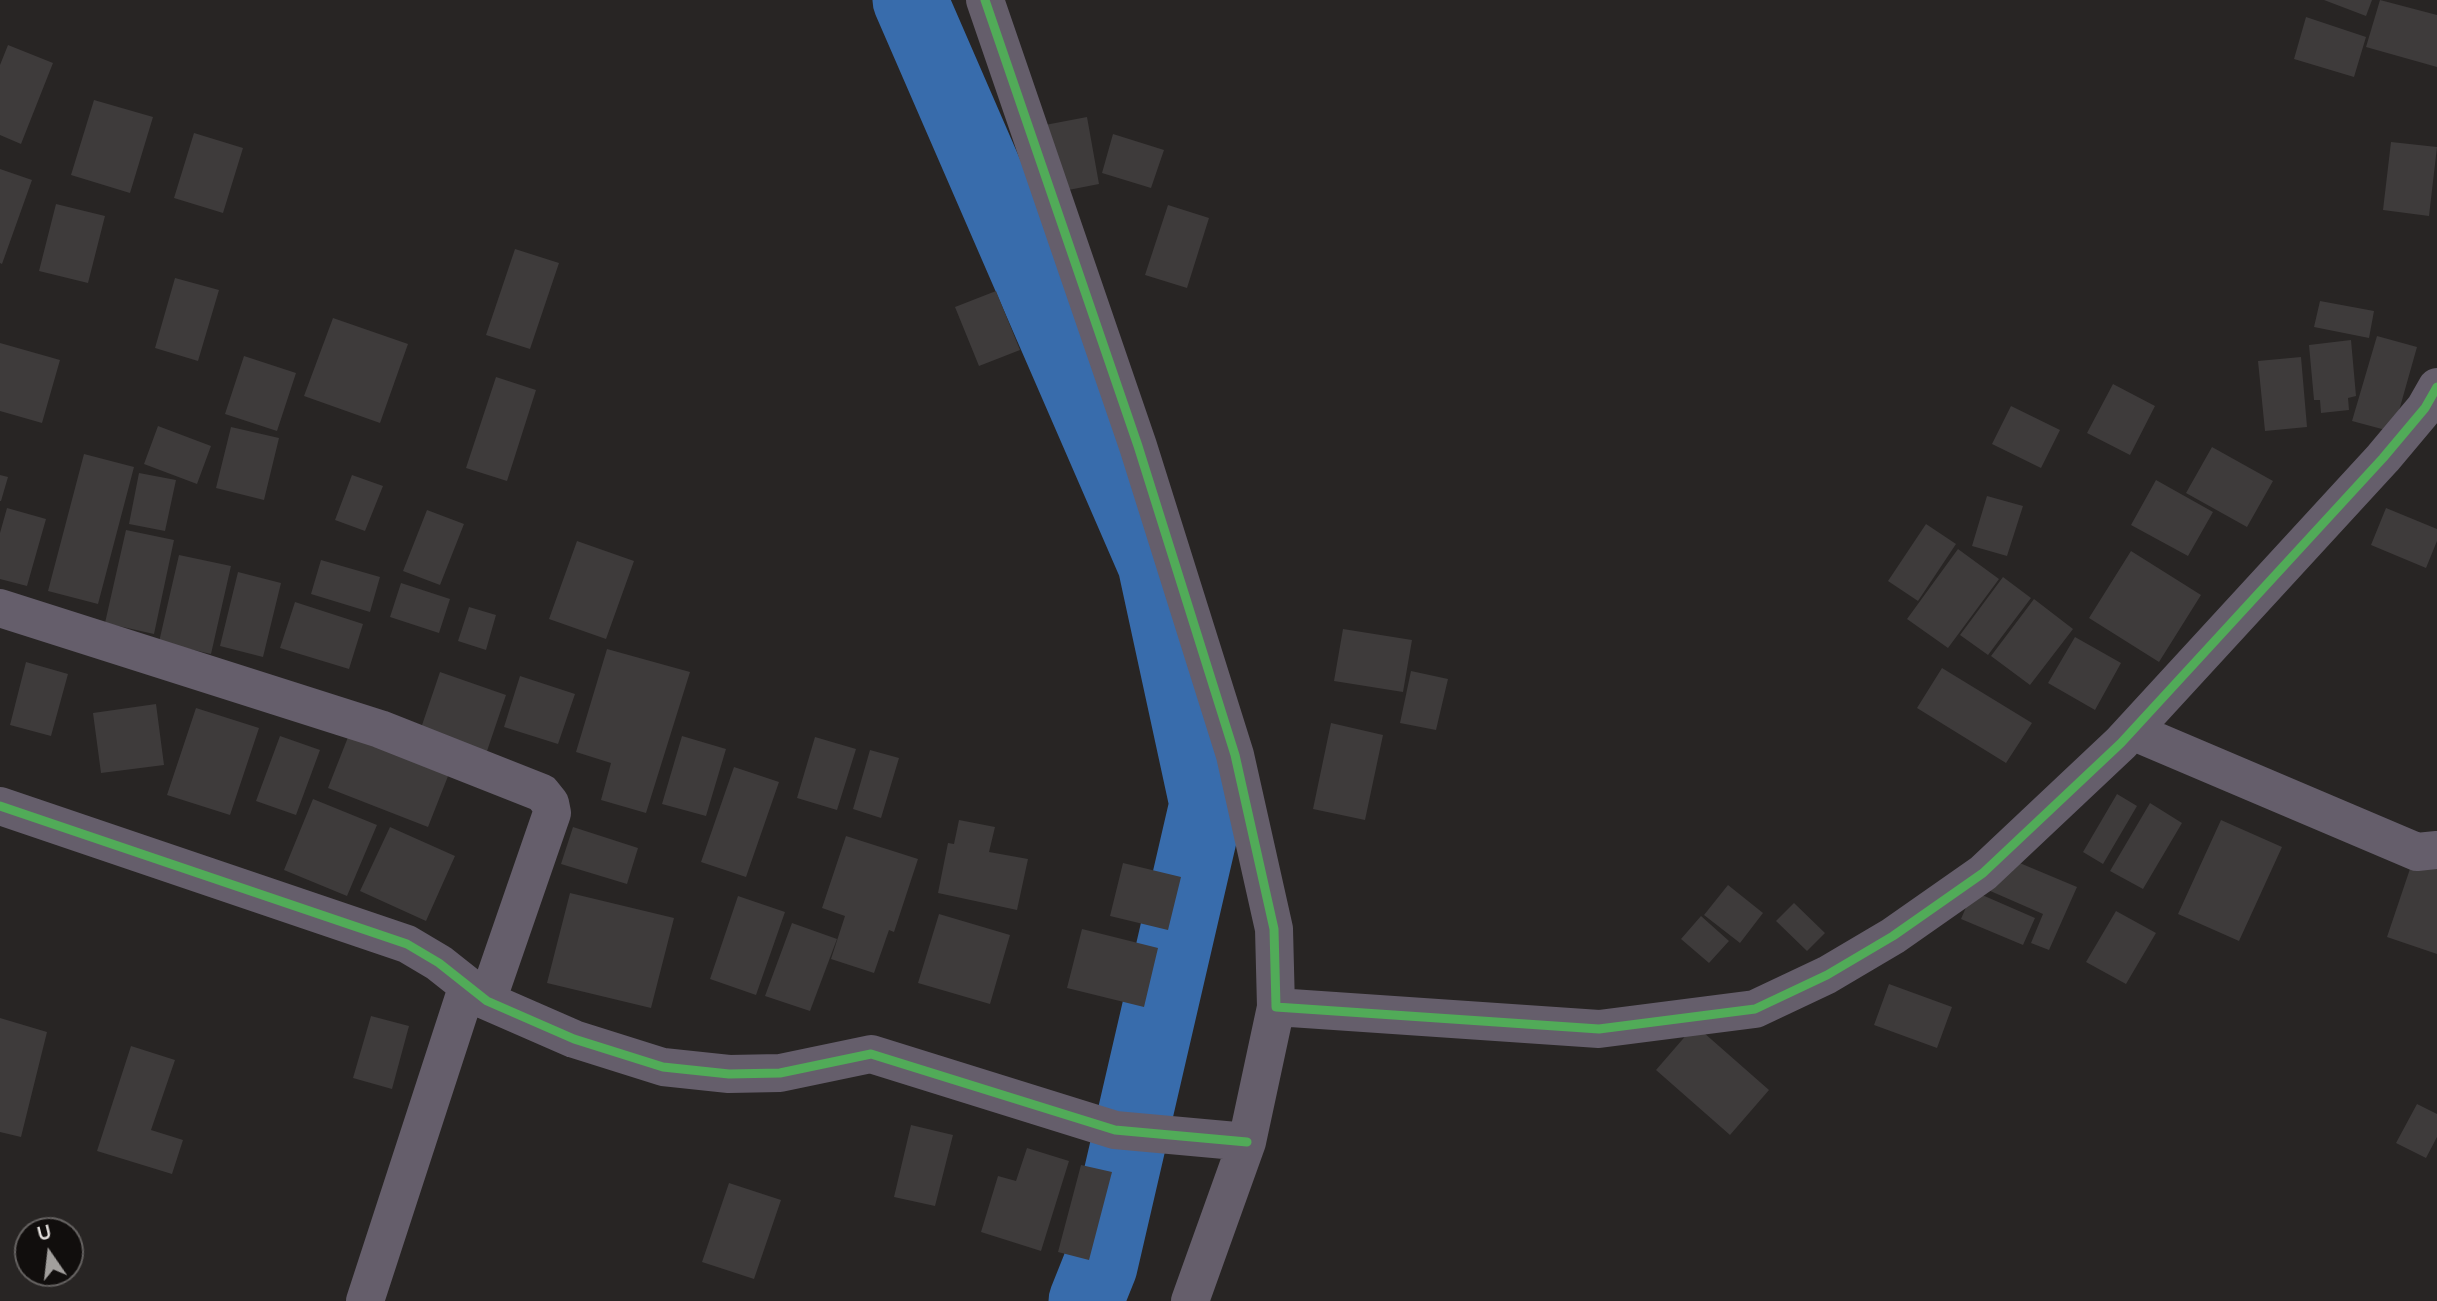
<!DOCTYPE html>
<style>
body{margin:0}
#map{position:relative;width:2437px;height:1301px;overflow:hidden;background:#282524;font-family:Cabin,sans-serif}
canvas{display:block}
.north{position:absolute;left:14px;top:1217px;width:70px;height:70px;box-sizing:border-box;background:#110e0d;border:2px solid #656261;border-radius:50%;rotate:346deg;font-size:19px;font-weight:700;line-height:28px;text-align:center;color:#e4e0de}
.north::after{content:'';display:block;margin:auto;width:24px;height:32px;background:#a29f9d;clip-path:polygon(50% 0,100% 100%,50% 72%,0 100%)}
</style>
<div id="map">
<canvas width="2437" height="1301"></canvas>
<div class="north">U</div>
</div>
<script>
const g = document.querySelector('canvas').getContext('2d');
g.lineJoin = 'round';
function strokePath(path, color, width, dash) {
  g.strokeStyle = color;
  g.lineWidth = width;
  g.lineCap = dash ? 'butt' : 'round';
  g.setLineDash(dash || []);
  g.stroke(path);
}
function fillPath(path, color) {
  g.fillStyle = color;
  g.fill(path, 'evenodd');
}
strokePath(new Path2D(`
 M 910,0 L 1155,564 L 1207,804 L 1100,1266 L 1086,1301`), '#386cac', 75);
fillPath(new Path2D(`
 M 2324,0 L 2372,0 L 2366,16 Z
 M 2380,0 L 2437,15 L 2437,67 L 2366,47 Z
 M 2306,17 L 2366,37 L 2354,77 L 2294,59 Z
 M 8,45 L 53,63 L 21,144 L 0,135 L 0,65 Z
 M 94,100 L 153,117 L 130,193 L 71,175 Z
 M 1087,117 L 1099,184 L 1058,192 L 1045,125 Z
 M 194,133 L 243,148 L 223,213 L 174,198 Z
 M 1113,134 L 1164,150 L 1151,188 L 1102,173 Z
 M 2391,142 L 2437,147 L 2429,216 L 2383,210 Z
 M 0,169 L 32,180 L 2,264 L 0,263 Z
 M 56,204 L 105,216 L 88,283 L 39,271 Z
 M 1168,205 L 1209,218 L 1187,288 L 1145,275 Z
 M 515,249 L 559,263 L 530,349 L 486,335 Z
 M 175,278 L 219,290 L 198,361 L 155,348 Z
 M 996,291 L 1020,350 L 979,366 L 955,307 Z
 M 2320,301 L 2374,311 L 2369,338 L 2314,327 Z
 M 333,318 L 408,344 L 380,423 L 304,396 Z
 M 2377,336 L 2417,347 L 2393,432 L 2352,421 Z
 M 2351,340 L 2356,396 L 2348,398 L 2349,410 L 2321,413 L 2320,400 L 2314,400 L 2309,345 Z
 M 0,343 L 60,360 L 42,423 L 0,411 Z
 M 244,356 L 296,373 L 277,431 L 225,414 Z
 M 2301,357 L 2307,427 L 2265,431 L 2258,361 Z
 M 496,377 L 536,390 L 507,481 L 466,468 Z
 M 2113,384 L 2155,406 L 2130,455 L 2087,433 Z
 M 2011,406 L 2060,430 L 2041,468 L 1992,444 Z
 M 158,426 L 211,446 L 197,484 L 144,464 Z
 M 231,427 L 279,438 L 264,500 L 216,488 Z
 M 2212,447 L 2273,481 L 2247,527 L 2186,493 Z
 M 84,454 L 134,467 L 98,604 L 48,591 Z
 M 139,473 L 176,480 L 165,531 L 129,524 Z
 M 0,475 L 8,477 L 1,501 L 0,501 Z
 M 352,475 L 383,486 L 365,531 L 335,520 Z
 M 2156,480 L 2213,512 L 2188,556 L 2131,525 Z
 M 1987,496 L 2023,506 L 2007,556 L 1972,546 Z
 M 7,508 L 46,519 L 27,586 L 0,579 L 0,533 Z
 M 2386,508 L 2437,529 L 2437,541 L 2426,568 L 2371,545 Z
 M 427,510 L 464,524 L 440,585 L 403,571 Z
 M 1926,524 L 1956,544 L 1918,601 L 1888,581 Z
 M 126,530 L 174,540 L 154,634 L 105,623 Z
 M 577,541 L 634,561 L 606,639 L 549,619 Z
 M 1958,549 L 1999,579 L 1948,648 L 1907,619 Z
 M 2131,551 L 2201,595 L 2159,662 L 2089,618 Z
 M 179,555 L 231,566 L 211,654 L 159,642 Z
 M 321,560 L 380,577 L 370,612 L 311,594 Z
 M 238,572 L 281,583 L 263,657 L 220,646 Z
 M 2003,577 L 2031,598 L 1988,655 L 1960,635 Z
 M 401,583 L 450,599 L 439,633 L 390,617 Z
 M 2034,599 L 2073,629 L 2030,685 L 1991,656 Z
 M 295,602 L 363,624 L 349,669 L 280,648 Z
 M 469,607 L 496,615 L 486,650 L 458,641 Z
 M 1343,629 L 1412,640 L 1403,692 L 1334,681 Z
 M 2075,637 L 2121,663 L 2095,710 L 2048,683 Z
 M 607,649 L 690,672 L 646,813 L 601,800 L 611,763 L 576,752 Z
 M 26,662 L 68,674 L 51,736 L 10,725 Z
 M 1942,668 L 2032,723 L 2006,763 L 1917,708 Z
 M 1411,671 L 1448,679 L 1436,730 L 1400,723 Z
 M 440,672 L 506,695 L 485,757 L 419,734 Z
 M 520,676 L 575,694 L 558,744 L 504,727 Z
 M 156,704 L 164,765 L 101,773 L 93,713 Z
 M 196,708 L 259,728 L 230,815 L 167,795 Z
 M 1331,723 L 1383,735 L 1365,820 L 1313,809 Z
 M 352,727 L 452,766 L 428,827 L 328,788 Z
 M 280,736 L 320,750 L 296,815 L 256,801 Z
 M 682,736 L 726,749 L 706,816 L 662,804 Z
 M 815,737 L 856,749 L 837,810 L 797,798 Z
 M 870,750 L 899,758 L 881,818 L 853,809 Z
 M 734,767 L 779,782 L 746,877 L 701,862 Z
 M 2117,794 L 2137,806 L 2103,864 L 2083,852 Z
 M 313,799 L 377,825 L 347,896 L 284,870 Z
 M 2150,803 L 2182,823 L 2143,889 L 2110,871 Z
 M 959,820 L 995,827 L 989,852 L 1028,859 L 1017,910 L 938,893 L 948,843 L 954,844 Z
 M 2221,820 L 2282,847 L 2239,941 L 2178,914 Z
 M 390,827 L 455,856 L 426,921 L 360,891 Z
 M 573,827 L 638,848 L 627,884 L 561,864 Z
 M 846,836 L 918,859 L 894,932 L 889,930 L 874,973 L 831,959 L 845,916 L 822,908 Z
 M 2003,856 L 2077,887 L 2049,950 L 2031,943 L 2043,914 L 1988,890 Z
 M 2413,860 L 2437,868 L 2437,954 L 2387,937 Z
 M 1123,863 L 1181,877 L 1168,930 L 1110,916 Z
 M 1728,885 L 1763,913 L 1740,943 L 1704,915 Z
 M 1973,891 L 2035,918 L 2023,945 L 1961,919 Z
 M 570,893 L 674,918 L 651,1008 L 547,983 Z
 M 738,896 L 785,912 L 756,995 L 710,979 Z
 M 1794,903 L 1825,933 L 1807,951 L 1776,921 Z
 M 2116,911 L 2156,933 L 2126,984 L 2086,962 Z
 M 939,914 L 1010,935 L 990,1004 L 918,983 Z
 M 1701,916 L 1729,941 L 1709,963 L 1681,939 Z
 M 792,923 L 837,939 L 810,1011 L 765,996 Z
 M 1082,929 L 1158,948 L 1144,1007 L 1067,988 Z
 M 1889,984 L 1952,1007 L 1937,1048 L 1874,1025 Z
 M 371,1016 L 409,1026 L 392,1089 L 353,1078 Z
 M 0,1018 L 47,1032 L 21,1137 L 0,1132 Z
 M 1695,1025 L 1769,1090 L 1730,1135 L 1656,1070 Z
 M 131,1046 L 175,1060 L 151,1130 L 183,1140 L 172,1174 L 97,1151 Z
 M 2417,1104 L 2437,1114 L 2437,1137 L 2426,1158 L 2396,1143 Z
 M 911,1125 L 953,1135 L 935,1206 L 894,1197 Z
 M 1027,1148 L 1069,1161 L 1041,1251 L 981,1232 L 998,1176 L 1016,1181 Z
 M 1081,1165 L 1112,1172 L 1089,1260 L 1058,1252 Z
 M 729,1183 L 781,1200 L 754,1279 L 702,1262 Z`), '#3e3b3b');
strokePath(new Path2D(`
 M 985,0 L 1138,446 L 1235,755 L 1274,929 L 1276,1007 L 1599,1029 L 1755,1009 L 1827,975 L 1893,936 L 1983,873 L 2121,743 L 2383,458 L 2425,408 L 2437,387
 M 0,608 L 380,729 L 542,793 L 550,803 L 552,813 L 487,1001
 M 2132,731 L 2417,852 L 2437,850
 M 0,806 L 407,944 L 439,963 L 487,1001 L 574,1039 L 663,1067 L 729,1074 L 780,1073 L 871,1054 L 1115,1130 L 1247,1142
 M 365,1301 L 467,988
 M 1190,1301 L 1247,1142 L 1276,1007`), '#655e6b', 38);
strokePath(new Path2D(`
 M 985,0 L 1138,446 L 1235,755 L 1274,929 L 1276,1007 L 1599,1029 L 1755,1009 L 1827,975 L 1893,936 L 1983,873 L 2121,743 L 2383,458 L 2425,408 L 2437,387
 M 0,806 L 407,944 L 439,963 L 487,1001 L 574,1039 L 663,1067 L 729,1074 L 780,1073 L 871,1054 L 1115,1130 L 1247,1142`), '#51ab58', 9);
</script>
